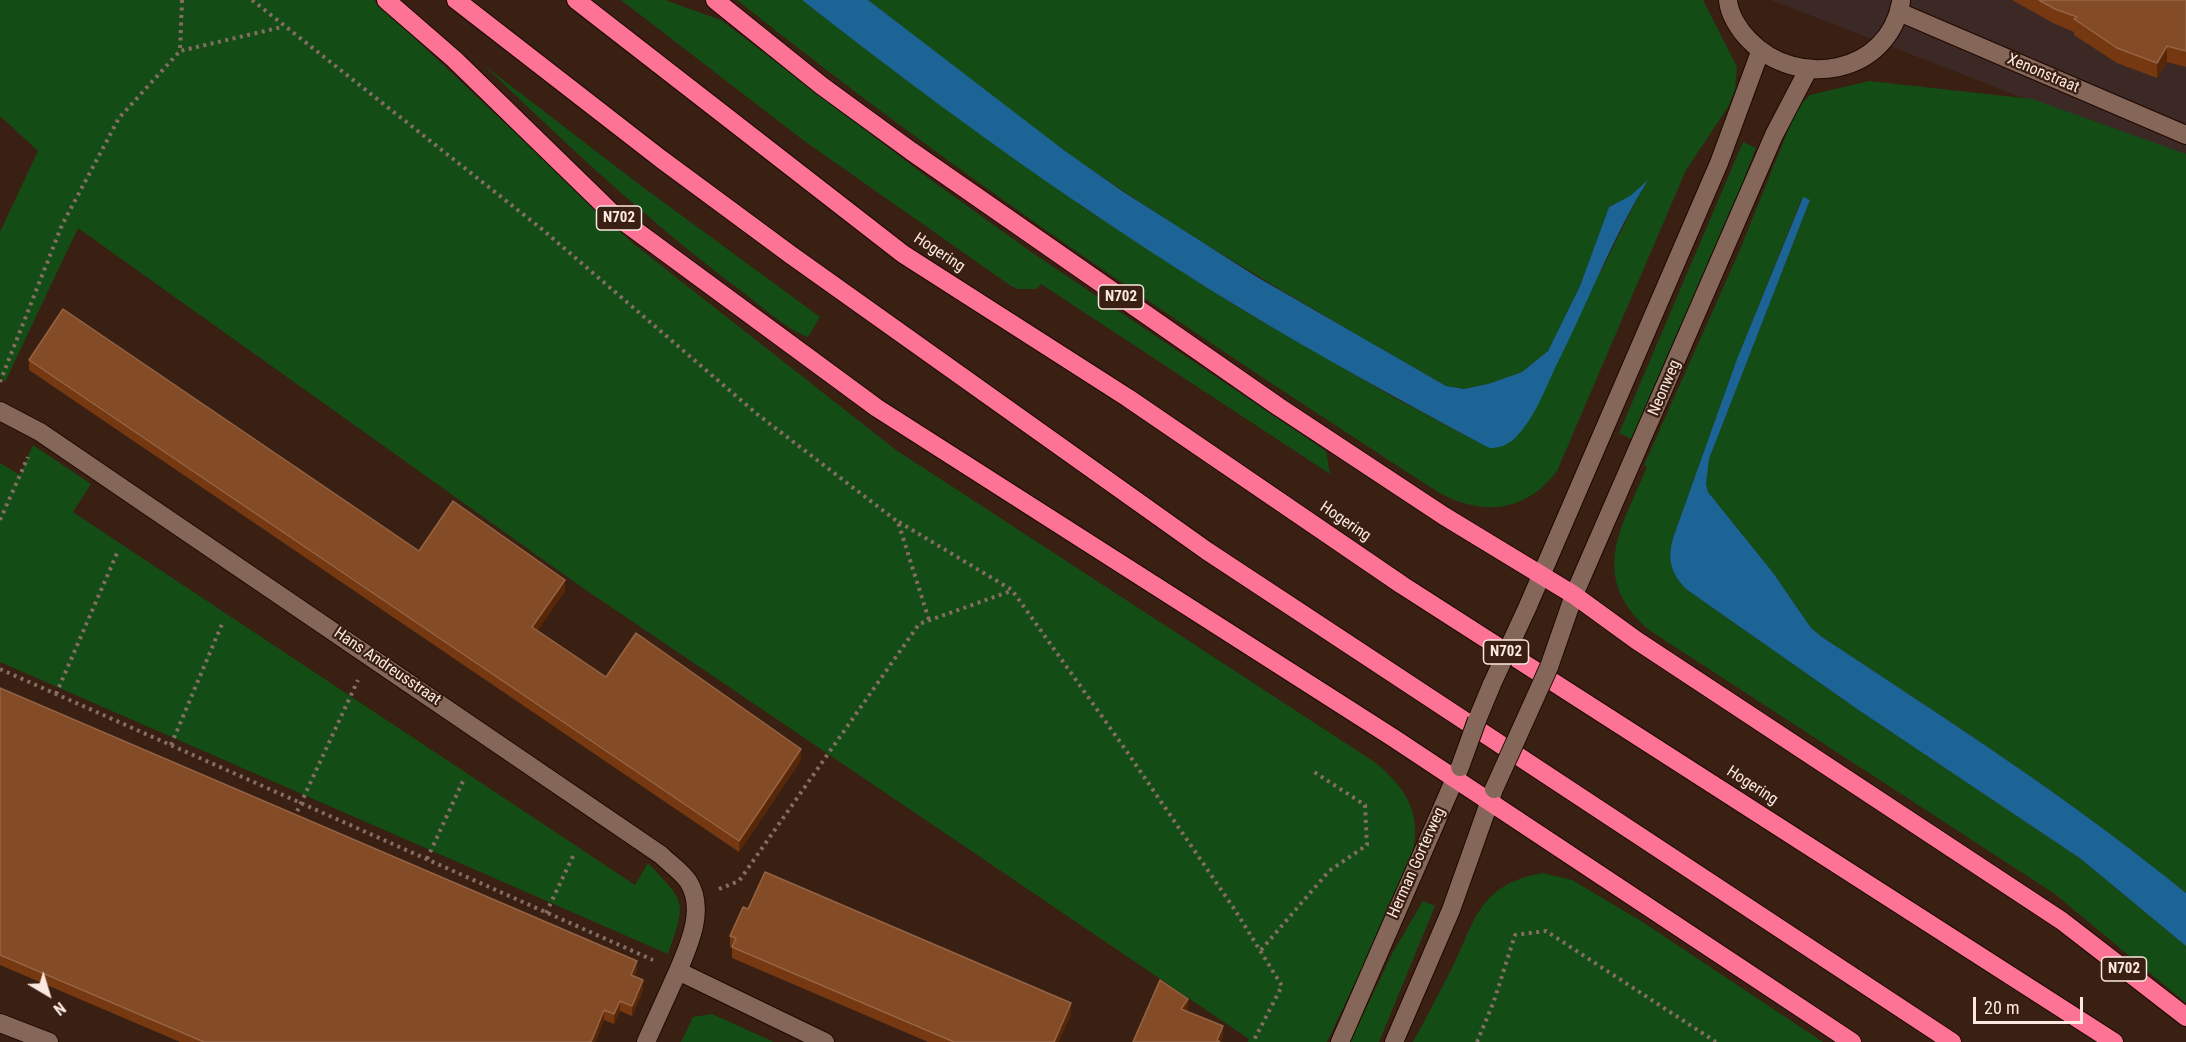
<!DOCTYPE html>
<style>
body{margin:0}
#map{position:relative;width:2186px;height:1042px;overflow:hidden;background:#392013;font-family:"Roboto Condensed",sans-serif}
canvas{display:block}
.north{position:absolute;left:18px;top:964px;width:60px;height:60px;-webkit-text-stroke:4px #392013;paint-order:stroke;rotate:142deg;font-size:16px;font-weight:700;line-height:24px;text-align:center;color:#fbe9e1}
.north::after{content:'';display:block;margin:auto;width:21px;height:27px;background:#fbe9e1;clip-path:polygon(50% 0,100% 100%,50% 72%,0 100%)}
.scale{position:absolute;left:1973px;top:997px;width:110px;height:27px;box-sizing:border-box;border:3px solid #fbe9e1;border-top:0;padding-left:8px;font-size:18px;line-height:21px;white-space:nowrap;color:#fbe9e1;-webkit-text-stroke:4px #392013;paint-order:stroke}
</style>
<div id="map">
<canvas width="2186" height="1042"></canvas>
<div class="north">N</div>
<div class="scale">20 m</div>
</div>
<script>
const g = document.querySelector('canvas').getContext('2d');
g.lineJoin = 'round';
function fillPath(path, color) {
  g.fillStyle = color;
  g.fill(path, 'evenodd');
}
function strokePath(path, color, width, dash) {
  g.strokeStyle = color;
  g.lineWidth = width;
  g.lineCap = dash ? 'butt' : 'round';
  g.setLineDash(dash || []);
  g.stroke(path);
}
function drawText(font, color, halo, rows, align = 'center') {
  g.font = font + ' "Roboto Condensed",sans-serif';
  g.lineWidth = 4.5;
  g.setLineDash([]);
  g.textBaseline = 'middle';
  g.strokeStyle = halo;
  g.fillStyle = color;
  for (const [text, x, y, turn = 0] of rows) {
    g.save();
    g.translate(x, y);
    g.rotate((+turn || 0) * Math.PI / 180);
    g.textAlign = isNaN(turn) ? turn : align;
    if (halo) g.strokeText(text, 0, 0);
    g.fillText(text, 0, 0);
    g.restore();
  }
}
fillPath(new Path2D(`
 M 1771,0 L 2186,0 L 2186,161 Z`), '#3c2926');
fillPath(new Path2D(`
 M 0,0 L 374,0 L 635,245 L 896,450 L 1376,763 C 1396,780 1414,800 1415,827 C 1417,863 1394,898 1380,930 C 1362,967 1345,1005 1327,1042 L 1248,1042 L 1249,1039 L 580,586 L 78,228 L 5,382 L 0,376 L 0,232 L 38,151 L 0,116 Z
 M 621,0 L 665,0 L 721,20 L 931,180 L 1034,254 L 1326,451 L 1330,474 L 1041,284 L 1037,289 L 1018,289 L 1011,286 L 803,140 Z
 M 737,0 L 802,0 L 905,79 L 1086,209 L 1239,308 L 1395,398 L 1489,448 L 1601,271 L 1645,183 L 1630,196 L 1609,207 L 1580,286 L 1548,351 L 1522,372 L 1488,384 L 1464,389 L 1446,386 C 1337,323 1228,261 1123,191 C 1034,133 951,66 868,0 L 1703,0 L 1737,67 L 1735,90 L 1728,107 L 1686,170 L 1557,471 C 1526,512 1485,516 1441,494 C 1200,338 961,179 737,0 Z
 M 485,66 L 640,185 L 820,317 L 808,337 C 787,330 759,304 740,290 C 649,222 567,145 485,66 Z
 M 1869,81 L 2032,99 L 2186,154 L 2186,893 C 2071,799 1946,719 1822,637 L 1811,628 L 1774,574 L 1708,492 L 1706,484 L 1709,459 L 1810,200 L 1802,198 L 1737,359 L 1673,538 C 1667,560 1671,573 1686,589 L 1860,711 L 2081,859 L 2186,946 L 2186,1003 L 2055,894 L 1649,630 C 1588,577 1621,528 1647,467 L 1644,465 L 1739,252 L 1797,108 L 1810,95 Z
 M 1743,142 L 1756,148 L 1726,227 L 1633,440 L 1619,433 Z
 M 33,445 L 91,484 L 73,512 L 635,885 L 648,863 C 686,903 687,901 668,954 L 0,662 L 0,463 L 20,475 Z
 M 1542,873 L 1572,880 L 1641,921 L 1823,1042 L 1413,1042 C 1427,1016 1441,990 1454,964 C 1477,915 1481,885 1542,873 Z
 M 1423,901 L 1435,906 L 1379,1042 L 1350,1042 L 1393,952 Z
 M 712,1014 L 774,1042 L 681,1042 L 693,1017 Z`), '#144c16');
fillPath(new Path2D(`
 M 802,0 L 868,0 L 1065,151 L 1122,191 L 1257,277 L 1446,386 L 1464,389 L 1488,384 L 1522,372 L 1548,351 L 1580,286 L 1609,207 L 1630,196 L 1648,180 C 1611,240 1587,305 1555,368 C 1544,392 1533,421 1514,439 C 1506,446 1498,448 1489,448 C 1405,403 1321,357 1240,308 C 1088,215 942,110 802,0 Z
 M 1803,197 L 1810,200 L 1709,459 L 1706,484 L 1708,492 L 1774,574 L 1811,628 L 1822,637 C 1946,719 2071,799 2186,893 L 2186,946 L 2081,859 L 1860,711 L 1686,589 C 1671,573 1667,560 1673,538 L 1737,359 Z`), '#1c6495');
const minor = new Path2D(`
 M 1728,0 C 1729,14 1739,30 1749,40 C 1797,90 1888,75 1901,2
 M 1899,12 L 2186,135
 M 0,411 L 40,432 L 661,855 C 669,863 682,872 688,881 C 706,909 689,945 678,971
 M 1528,606 L 1719,163 L 1760,52
 M 1549,667 L 1574,595 L 1774,135 L 1808,70
 M 1477,720 L 1492,684
 M 0,1023 L 49,1042
 M 646,1042 L 678,971 L 825,1042
 M 1340,1042 L 1460,767
 M 1394,1042 L 1451,910 L 1494,789`);
const highway = new Path2D(`
 M 386,0 L 454,59 L 612,213 L 877,408 L 1392,737 L 1852,1042
 M 456,0 L 661,159 L 791,255 L 1207,551 L 1952,1042
 M 576,0 L 903,254 L 1128,398 L 1402,585 L 2114,1042
 M 715,0 L 822,86 L 911,151 L 1279,407 L 1444,516 L 1574,595 L 1636,640 L 2062,921 L 2186,1017`);
strokePath(minor, '#1f0801', 20);
strokePath(highway, '#1f0801', 20);
strokePath(new Path2D(`
 M 182,0 L 180,51 L 282,27
 M 252,0 L 543,230 L 757,414 L 898,522 L 929,620
 M 0,382 L 62,225 L 119,118 L 180,51
 M 0,520 L 28,457
 M 899,522 L 1012,590 L 1123,746 L 1235,910 L 1282,986 L 1253,1042
 M 0,669 L 653,960
 M 56,694 L 118,551
 M 171,745 L 222,624
 M 294,818 L 358,680
 M 427,859 L 463,781
 M 719,889 L 739,881 L 919,624 L 1011,591
 M 546,913 L 575,852
 M 1261,950 L 1329,871 L 1367,845 L 1365,805 L 1311,770
 M 1477,1042 L 1494,1001 L 1515,935 L 1546,931 L 1716,1042`), '#846d62', 4, [3, 4.5]);
strokePath(minor, '#856759', 18);
strokePath(highway, '#fc7396', 18);
const minorBridge = new Path2D(`
 M 1492,684 L 1528,606
 M 1460,767 L 1477,720
 M 1494,789 L 1549,667`);
strokePath(minorBridge, '#1f0801', 20, []);
strokePath(minorBridge, '#856759', 18);
fillPath(new Path2D(`
 M 2012,0 L 2186,0 L 2186,67 L 2167,62 L 2157,78 L 2117,63 L 2074,35 L 2074,32 L 2055,24 Z
 M 29,360 L 419,551 L 565,591 L 537,631 L 606,677 L 801,760 L 739,852 L 29,370 Z
 M 0,688 L 637,971 L 634,977 L 643,990 L 632,1016 L 620,1011 L 614,1024 L 604,1020 L 595,1042 L 180,1042 L 0,965 Z
 M 748,909 L 1071,1014 L 1058,1042 L 928,1042 L 732,958 L 732,947 L 730,947 L 730,936 Z`), '#753810');
fillPath(new Path2D(`
 M 2167,46 L 2167,62 L 2157,78 L 2157,63 Z
 M 565,580 L 565,591 L 532,638 L 532,627 Z
 M 801,749 L 801,760 L 739,852 L 739,841 Z
 M 637,961 L 637,971 L 631,985 L 631,975 Z
 M 643,980 L 643,990 L 632,1016 L 632,1006 Z
 M 1188,999 L 1188,1010 L 1181,1020 L 1181,1009 Z
 M 620,1001 L 620,1011 L 614,1024 L 614,1014 Z
 M 1071,1003 L 1071,1014 L 1058,1042 L 1054,1042 Z
 M 604,1010 L 604,1020 L 595,1042 L 591,1042 Z
 M 1223,1026 L 1223,1037 L 1221,1042 L 1217,1040 Z`), '#572708');
const building = new Path2D(`
 M 2039,0 L 2186,0 L 2186,51 L 2167,46 L 2157,63 L 2117,48 L 2074,19 L 2077,17 L 2055,9 Z
 M 63,309 L 419,551 L 453,501 L 565,580 L 532,627 L 606,677 L 636,633 L 801,749 L 739,841 L 29,360 Z
 M 0,688 L 637,961 L 631,975 L 643,980 L 632,1006 L 620,1001 L 614,1014 L 604,1010 L 591,1042 L 204,1042 L 0,955 Z
 M 765,872 L 1071,1003 L 1054,1042 L 954,1042 L 732,947 L 736,938 L 730,936 L 743,907 L 748,909 Z
 M 1160,980 L 1188,999 L 1181,1009 L 1223,1026 L 1217,1040 L 1220,1042 L 1133,1042 Z`);
fillPath(building, '#834b26');
strokePath(building, '#966444', 1.5);
for (const [x, y, w] of [
 [619,218,45],
 [1121,297,45],
 [1506,652,45],
 [2124,969,45]
]) {
  const box = new Path2D();
  box.roundRect(x - w / 2, y - 12, w, 24, 4.5);
  g.fillStyle = '#392013';
  g.fill(box);
  strokePath(box, '#fbe9e1', 1.5);
}
drawText('bold 15px', '#fbe9e1', null, [
 ["N702",619,218],
 ["N702",1121,297],
 ["N702",1506,652],
 ["N702",2124,969]
]);
drawText('16px', '#fbe9e1', '#392013', [
 ["Xenonstraat",2043,74,23],
 ["Hogering",939,253,33],
 ["Neonweg",1665,388,-67],
 ["Hogering",1345,522,34],
 ["Hans Andreusstraat",387,667,34],
 ["Hogering",1752,786,33],
 ["Herman Gorterweg",1417,863,-66]
]);
</script>
